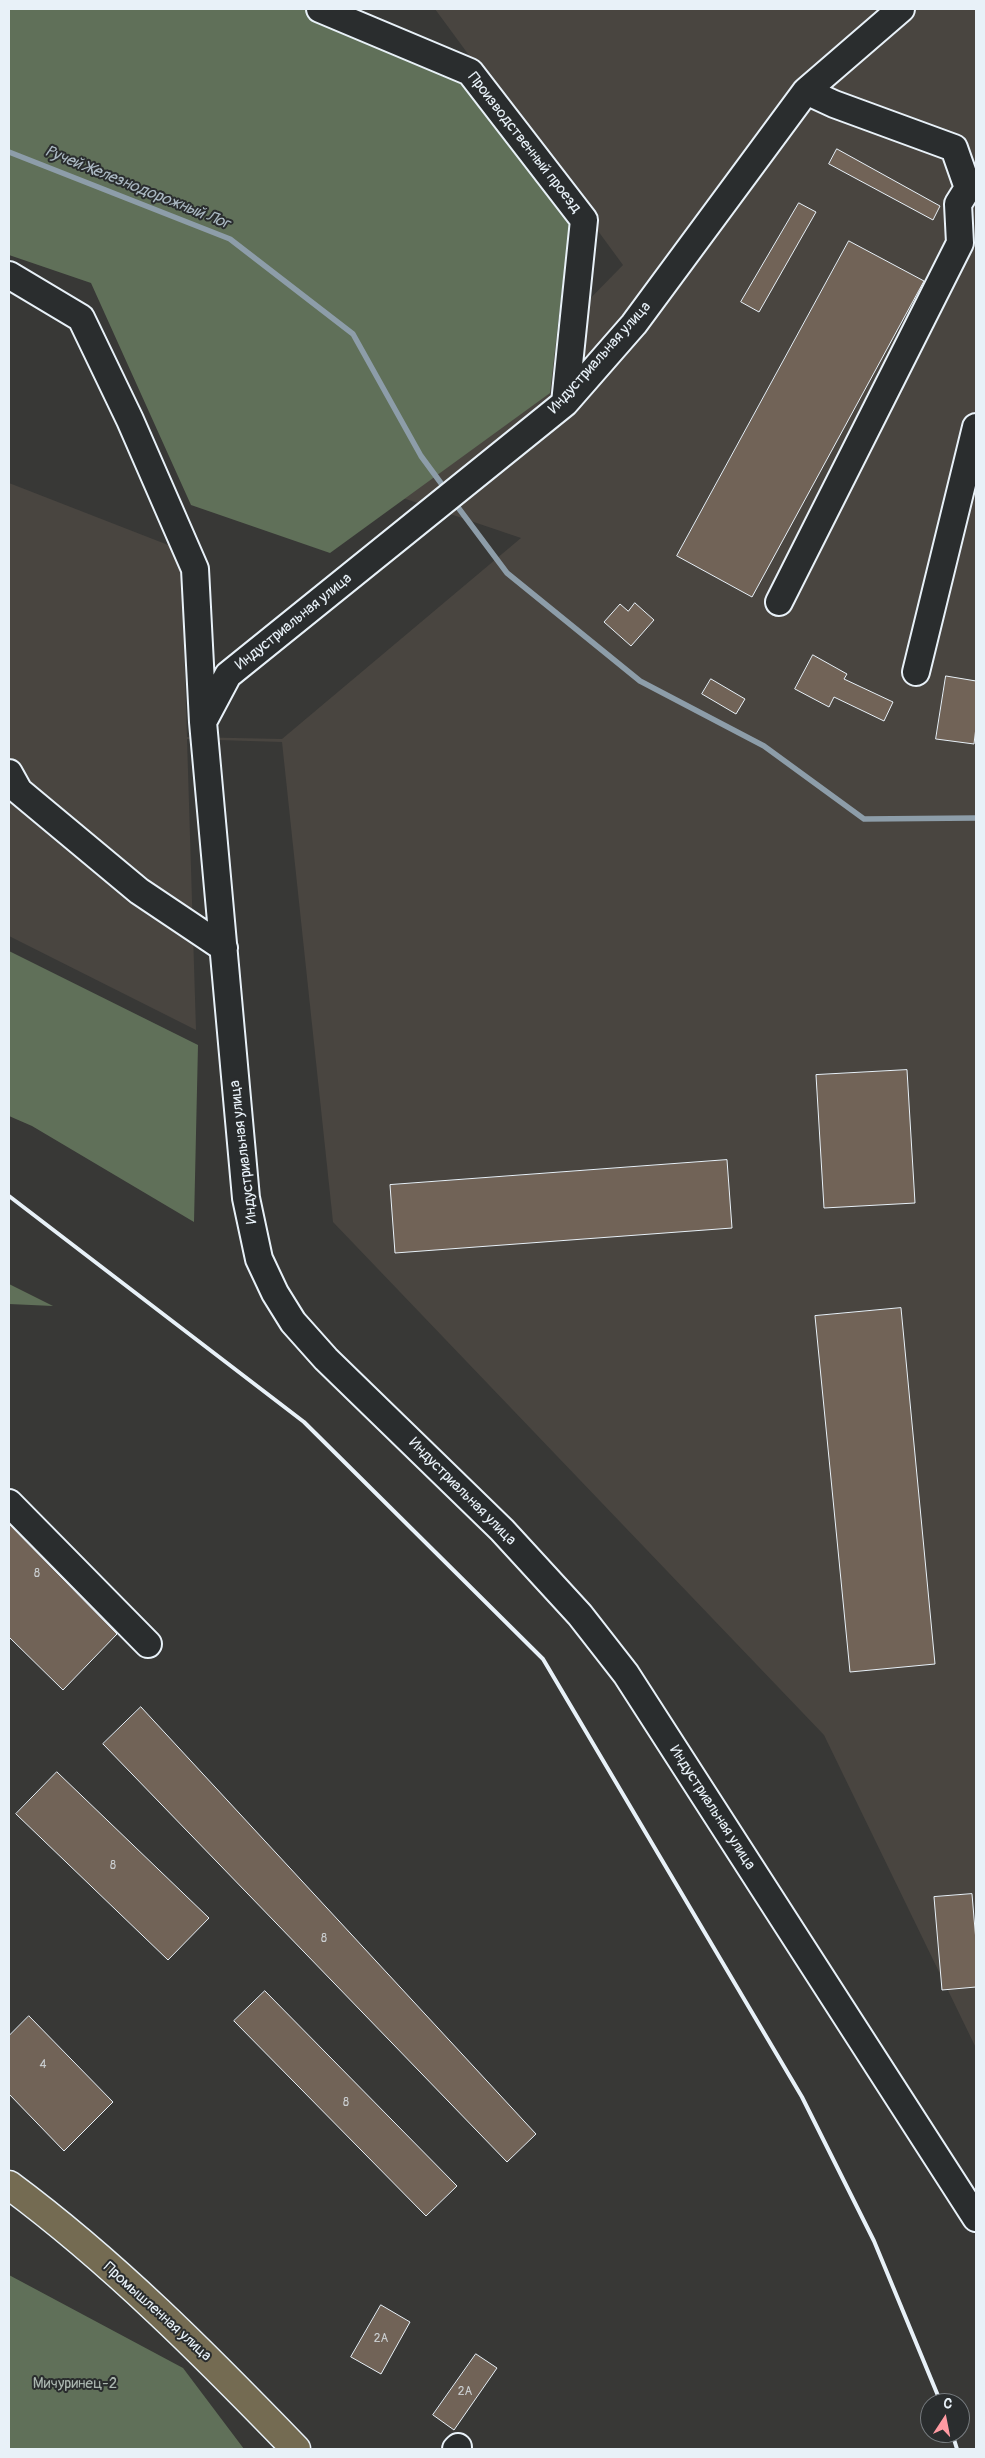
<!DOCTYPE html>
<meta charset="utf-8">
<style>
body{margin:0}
#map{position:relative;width:985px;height:2458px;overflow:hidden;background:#383836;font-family:Pangolin,sans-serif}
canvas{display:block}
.frame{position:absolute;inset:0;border:10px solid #e8f1f8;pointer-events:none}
.north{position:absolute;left:920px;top:2393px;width:50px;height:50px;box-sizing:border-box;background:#2a2d2e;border:1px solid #767b7f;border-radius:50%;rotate:11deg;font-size:14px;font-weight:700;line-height:20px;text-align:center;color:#e8f1f8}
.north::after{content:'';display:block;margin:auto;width:18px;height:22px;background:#ff9aa2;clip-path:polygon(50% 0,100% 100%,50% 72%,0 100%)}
</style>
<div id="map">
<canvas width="985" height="2458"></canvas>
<div class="frame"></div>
<div class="north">С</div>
</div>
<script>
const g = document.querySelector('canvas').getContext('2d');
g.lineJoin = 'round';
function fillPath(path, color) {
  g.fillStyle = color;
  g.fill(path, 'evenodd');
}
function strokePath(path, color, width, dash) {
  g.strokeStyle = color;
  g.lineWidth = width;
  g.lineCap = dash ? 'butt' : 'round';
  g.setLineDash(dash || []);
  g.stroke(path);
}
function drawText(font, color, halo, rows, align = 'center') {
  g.font = font + ' Pangolin,sans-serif';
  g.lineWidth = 4;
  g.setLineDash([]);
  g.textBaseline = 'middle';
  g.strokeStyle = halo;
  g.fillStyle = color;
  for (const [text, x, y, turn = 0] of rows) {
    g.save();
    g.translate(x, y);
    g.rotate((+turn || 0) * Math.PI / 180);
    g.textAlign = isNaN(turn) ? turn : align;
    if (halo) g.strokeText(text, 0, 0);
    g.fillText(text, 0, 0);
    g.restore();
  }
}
fillPath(new Path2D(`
 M 435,9 L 976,9 L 976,2048 L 824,1735 L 333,1222 L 282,742 L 187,739 L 196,1030 L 9,936 L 9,483 L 181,550 L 187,737 L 282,739 L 521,538 L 397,496 L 623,265 Z`), '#494540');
fillPath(new Path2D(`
 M 9,9 L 320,9 L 470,72 L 572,204 L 550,393 L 330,553 L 191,505 L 91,283 L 9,255 Z
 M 9,951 L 198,1045 L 194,1222 L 32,1126 L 9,1116 Z
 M 9,1284 L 53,1306 L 9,1304 Z
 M 9,2275 L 183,2368 L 244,2449 L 9,2449 Z`), '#607059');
strokePath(new Path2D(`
 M 9,152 L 230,239 L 353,334 L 421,456 L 446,490
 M 454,502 L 507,573 L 640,681 L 764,746 L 864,819 L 976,818`), '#8d9da9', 5.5);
const building = new Path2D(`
 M 837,149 L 940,206 L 933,220 L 829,164 Z
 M 799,203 L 816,212 L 759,312 L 741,302 Z
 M 849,241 L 924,281 L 752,597 L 677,556 Z
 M 635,603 L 654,620 L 631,646 L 604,622 L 620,604 L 628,611 Z
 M 813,655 L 847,674 L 844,679 L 893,702 L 884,721 L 834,697 L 829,707 L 795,689 Z
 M 946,676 L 976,681 L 976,727 L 974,744 L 936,739 Z
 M 711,679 L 745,699 L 736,714 L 702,694 Z
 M 907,1070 L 915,1203 L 824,1208 L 816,1075 Z
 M 727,1160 L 732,1228 L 395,1253 L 390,1185 Z
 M 901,1308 L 935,1664 L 850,1672 L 815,1316 Z
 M 9,1524 L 117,1634 L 63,1690 L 9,1637 Z
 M 141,1707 L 536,2134 L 507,2162 L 103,1744 Z
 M 57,1772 L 209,1918 L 168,1960 L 16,1814 Z
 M 972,1894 L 976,1941 L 976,1987 L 942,1990 L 934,1897 Z
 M 265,1991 L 457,2186 L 426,2216 L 234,2021 Z
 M 29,2016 L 113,2102 L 64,2151 L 9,2094 L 9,2036 Z
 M 381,2305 L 410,2322 L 381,2374 L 351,2357 Z
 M 476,2354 L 497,2368 L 454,2430 L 433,2415 Z`);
fillPath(building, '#716357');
strokePath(building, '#e8f1f8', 1);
const minor = new Path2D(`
 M 320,9 L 470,72 L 584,220 L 565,403
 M 806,91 L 901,9
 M 9,275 L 81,318 L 130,420 L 195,569 L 203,722
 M 779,602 L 960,243 L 958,204 L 968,188 L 954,148 L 834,104 L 806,91 L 634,324 L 565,403 L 228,675 L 203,722 L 246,1198 L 259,1259 L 275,1293 L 293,1322 L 326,1359 L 502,1530 L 580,1615 L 626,1674 L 976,2218
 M 916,672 L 976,427
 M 9,773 L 19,791 L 139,891 L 224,948
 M 9,1503 L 148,1644
 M 456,2449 L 458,2447`);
const major = new Path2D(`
 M 9,2185 C 113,2262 206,2356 296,2449`);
strokePath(minor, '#e8f1f8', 30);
strokePath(major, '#e8f1f8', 31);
strokePath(minor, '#2a2d2e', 26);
strokePath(major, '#746b52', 28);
strokePath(new Path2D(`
 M 9,1196 L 304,1422 L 543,1659 L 802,2097 L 874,2241 L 941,2403
 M 952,2433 L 957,2449`), '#e8f1f8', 4);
drawText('12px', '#caced0', null, [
 ["8",37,1574],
 ["8",113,1866],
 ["8",324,1939],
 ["4",43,2065],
 ["8",346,2103],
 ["2А",381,2339],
 ["2А",465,2392]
]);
drawText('15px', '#e8f1f8', '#2a2d2e', [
 ["Производственный проезд",524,143,52],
 ["Индустриальная улица",600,358,-48],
 ["Индустриальная улица",294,622,-39],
 ["Индустриальная улица",244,1152,-97],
 ["Индустриальная улица",462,1492,45],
 ["Индустриальная улица",712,1808,57],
 ["Промышленная улица",157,2312,42]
]);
drawText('15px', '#abb7b0', '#2a2d2e', [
 ["Мичуринец-2",75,2384]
]);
drawText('italic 16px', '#abb9c3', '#2a2d2e', [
 ["Ручей Железнодорожный Лог",137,188,22]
]);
</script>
